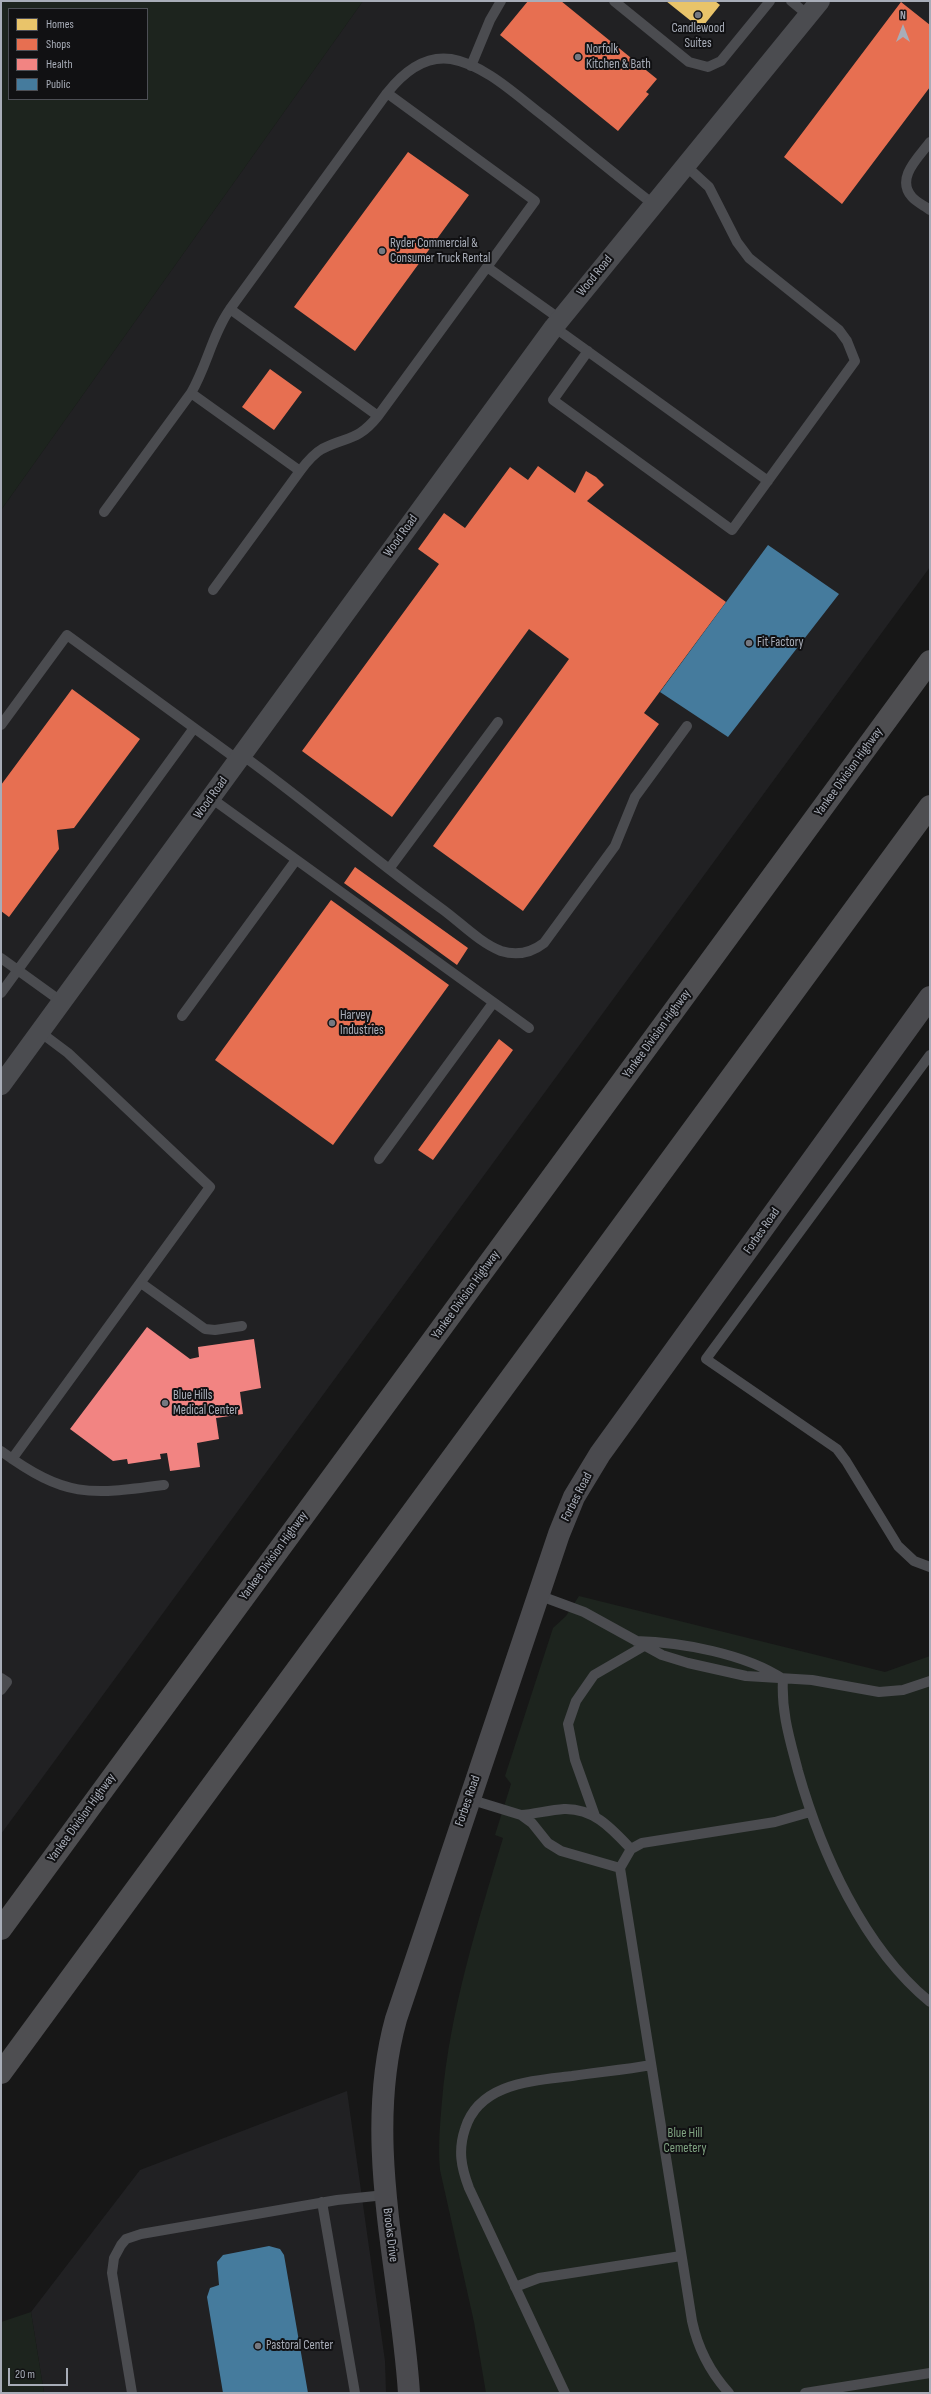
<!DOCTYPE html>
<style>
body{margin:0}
#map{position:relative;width:931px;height:2394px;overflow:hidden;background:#171717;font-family:"Sofia Sans Condensed",sans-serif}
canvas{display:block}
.frame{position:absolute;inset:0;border:2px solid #a8adb8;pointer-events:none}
.legend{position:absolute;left:8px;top:8px;width:140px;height:92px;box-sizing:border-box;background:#111113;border:1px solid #4d4f55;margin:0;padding:5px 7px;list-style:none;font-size:12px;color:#a8adb8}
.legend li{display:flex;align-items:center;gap:8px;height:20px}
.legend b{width:20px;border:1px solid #4d4f55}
.north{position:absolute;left:883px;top:8px;width:40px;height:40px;-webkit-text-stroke:3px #111113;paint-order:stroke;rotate:0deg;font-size:11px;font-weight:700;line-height:16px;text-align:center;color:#a8adb8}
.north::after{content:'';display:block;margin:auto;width:14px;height:18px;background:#a8adb8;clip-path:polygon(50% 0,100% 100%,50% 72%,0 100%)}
.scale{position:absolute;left:8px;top:2368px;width:60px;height:18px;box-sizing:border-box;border:2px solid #a8adb8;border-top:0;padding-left:5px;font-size:12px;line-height:14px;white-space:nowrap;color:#a8adb8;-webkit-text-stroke:3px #111113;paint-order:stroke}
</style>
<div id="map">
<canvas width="931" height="2394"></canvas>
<div class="frame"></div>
<ul class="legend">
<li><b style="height:11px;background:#e9c46a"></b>Homes</li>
<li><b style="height:11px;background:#e76f51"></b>Shops</li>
<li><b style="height:11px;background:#f28482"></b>Health</li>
<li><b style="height:11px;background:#457b9d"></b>Public</li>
</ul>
<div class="north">N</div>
<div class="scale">20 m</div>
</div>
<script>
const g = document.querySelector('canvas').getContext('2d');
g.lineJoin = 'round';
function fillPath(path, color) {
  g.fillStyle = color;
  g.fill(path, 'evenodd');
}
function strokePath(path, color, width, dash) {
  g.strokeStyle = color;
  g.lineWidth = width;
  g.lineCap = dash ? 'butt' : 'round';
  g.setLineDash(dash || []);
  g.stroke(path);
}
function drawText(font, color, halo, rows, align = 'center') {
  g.font = font + ' "Sofia Sans Condensed",sans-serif';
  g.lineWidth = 4;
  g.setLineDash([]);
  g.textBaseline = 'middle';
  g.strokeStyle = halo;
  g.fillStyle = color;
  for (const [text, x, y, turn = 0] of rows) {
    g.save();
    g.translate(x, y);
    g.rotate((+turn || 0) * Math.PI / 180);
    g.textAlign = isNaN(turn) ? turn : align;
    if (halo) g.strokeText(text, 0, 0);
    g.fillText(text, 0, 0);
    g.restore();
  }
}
fillPath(new Path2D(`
 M 363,1 L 930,1 L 930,567 L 1,1834 L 1,510 Z
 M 347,2091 L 385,2361 L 386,2393 L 44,2393 L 31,2312 L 140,2170 Z`), '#212123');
fillPath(new Path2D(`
 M 1,1 L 363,1 L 1,510 ZM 9,9 L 147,9 L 147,99 L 9,99 Z
 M 579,1596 L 885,1672 L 930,1656 L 930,2393 L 486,2393 L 474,2322 L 440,2170 C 438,2147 440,2124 442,2101 C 450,2010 477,1925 503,1838 L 495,1835 L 511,1784 L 505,1776 L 553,1628 L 566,1616 Z
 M 31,2312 L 44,2393 L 1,2393 L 1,2322 Z`), '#1d241e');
fillPath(new Path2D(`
 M 666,1 L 715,1 L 720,5 L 704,25 L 696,25 Z`), '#e9c46a');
fillPath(new Path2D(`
 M 528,1 L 561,1 L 657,79 L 646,92 L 649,94 L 618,131 L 500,35 Z
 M 901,2 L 930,25 L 930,87 L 842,204 L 784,157 Z
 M 408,152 L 469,195 L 355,351 L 294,307 Z
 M 270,369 L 302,392 L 274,430 L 242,407 Z
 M 538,466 L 575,493 L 586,471 L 596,477 L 604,485 L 587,501 L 726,602 L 644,713 L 659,724 L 523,911 L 433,846 L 569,659 L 529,629 L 392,817 L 302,751 L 439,564 L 418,549 L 444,513 L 465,528 L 510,467 L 528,480 Z
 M 72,689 L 140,739 L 74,828 L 57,830 L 59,849 L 9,917 L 1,911 L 1,785 Z
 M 355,867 L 468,948 L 457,965 L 344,883 Z
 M 331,900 L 449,985 L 333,1145 L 215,1060 Z
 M 499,1039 L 513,1050 L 433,1160 L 418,1150 Z`), '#e76f51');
fillPath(new Path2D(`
 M 147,1327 L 190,1359 L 199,1357 L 198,1347 L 254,1339 L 261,1388 L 240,1392 L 243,1414 L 216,1418 L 219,1439 L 197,1443 L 200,1467 L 170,1471 L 167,1453 L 160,1454 L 161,1459 L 128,1464 L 127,1459 L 113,1461 L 70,1429 Z`), '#f28482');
fillPath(new Path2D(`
 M 768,545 L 839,594 L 728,737 L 660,692 Z
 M 269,2246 L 280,2249 L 284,2255 L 308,2393 L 223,2393 L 207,2297 L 210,2288 L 219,2285 L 217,2262 L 223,2255 Z`), '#457b9d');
strokePath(new Path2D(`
 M 614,1 L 689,62 L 708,67 L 721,61 L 770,1
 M 791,1 L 808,15
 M 471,66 L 490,20 L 501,1
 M 387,93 L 535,201 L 487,267 L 560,319
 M 930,142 C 919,157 895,178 912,197 C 916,202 925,206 930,210
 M 230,309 L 378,416 L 487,267
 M 554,327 L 768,481
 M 588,351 L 553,400 L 732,530 L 855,361 L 847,341 L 839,330 L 749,258 L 737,242 L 709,187 L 685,165
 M 378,416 C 357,442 347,436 322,449 C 313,454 306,463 300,471 L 191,393 C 207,366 212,335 230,309 L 387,93 C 402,74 424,55 451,59 C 486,65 518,97 546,118 C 582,147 617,176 653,204
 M 104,512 L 191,393
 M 213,590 L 300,471
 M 1,725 L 67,635 L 238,760
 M 242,755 C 310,804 374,860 442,909 C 460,922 480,943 501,951 C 517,956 531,953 544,943 L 615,846 L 635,797 L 687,726
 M 211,798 L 529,1028
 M 389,869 L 498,722
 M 1,958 L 62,1002
 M 1,993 L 194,728
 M 182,1016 L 296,860
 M 930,1055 L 706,1359 L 837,1449 L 846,1461 L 898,1546 L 914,1561 L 930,1567
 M 379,1159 L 493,1003
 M 141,1283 L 205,1329 L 215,1330 L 242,1326
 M 1,1451 C 66,1498 88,1495 164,1485
 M 12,1459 L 210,1187 L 68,1053 L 40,1032
 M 538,1595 L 584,1612 L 662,1655 L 688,1663 L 746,1676 L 812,1680 L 879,1692 L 903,1690 L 930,1681
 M 636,1641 C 681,1642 746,1654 783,1679
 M 1,1678 L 7,1682 L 1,1690
 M 783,1679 C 781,1712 790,1740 798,1771 C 821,1852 863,1947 930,2002
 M 469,1799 L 521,1815 L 532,1823 L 548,1843 L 561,1851 L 620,1868
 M 521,1815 C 535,1814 549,1810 564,1809 C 594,1808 612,1829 631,1849
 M 595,1816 L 575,1760 L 568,1724 L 576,1701 L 594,1675 L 644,1646
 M 322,2202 L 355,2393
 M 515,2287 L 539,2278 L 681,2256
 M 132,2393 L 112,2273 L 114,2258 L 121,2245 L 126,2239 L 141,2234 L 337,2200 L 385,2195
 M 565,2393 L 469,2188 C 461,2167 458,2150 465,2129 C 479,2083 532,2081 572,2076 C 598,2072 624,2070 651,2065
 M 729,2393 C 710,2372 698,2349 692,2321 L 620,1868 L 631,1849 L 642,1843 L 775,1822 L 810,1812
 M 805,2393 L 930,2373`), '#4b4c50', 10);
strokePath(new Path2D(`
 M 1,1085 L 554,327 L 820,1`), '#4b4c50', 20);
strokePath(new Path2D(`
 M 409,2393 C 401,2269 362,2142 396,2019 L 559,1534 L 574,1497 L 600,1454 L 930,997`), '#4a4a4e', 22);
strokePath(new Path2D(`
 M 1,1929 L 930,661
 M 1,2073 L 930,806`), '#4e4e51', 22);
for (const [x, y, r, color] of [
 [698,15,4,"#757880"],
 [578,57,4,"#757880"],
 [382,251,4,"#757880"],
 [749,643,4,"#757880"],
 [332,1023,4,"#757880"],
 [165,1403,4,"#757880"],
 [258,2346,4,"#757880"]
]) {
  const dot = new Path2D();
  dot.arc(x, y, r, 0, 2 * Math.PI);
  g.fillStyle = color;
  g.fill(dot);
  strokePath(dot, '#111113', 1.5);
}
drawText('13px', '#a8adb8', '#111113', [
 ["Candlewood",698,29,"center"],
 ["Suites",698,44,"center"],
 ["Norfolk",586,50],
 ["Kitchen & Bath",586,65],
 ["Ryder Commercial &",390,244],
 ["Consumer Truck Rental",390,259],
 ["Fit Factory",757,643],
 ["Harvey",340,1016],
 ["Industries",340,1031],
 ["Blue Hills",173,1396],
 ["Medical Center",173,1411],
 ["Pastoral Center",266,2346]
], 'left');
drawText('13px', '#a8adb8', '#111113', [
 ["Wood Road",595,276,-51],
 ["Wood Road",401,536,-54],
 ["Yankee Division Highway",849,772,-54],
 ["Wood Road",211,798,-54],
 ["Yankee Division Highway",657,1034,-54],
 ["Forbes Road",762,1231,-55],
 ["Yankee Division Highway",466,1295,-54],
 ["Forbes Road",577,1497,-63],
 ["Yankee Division Highway",274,1556,-54],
 ["Forbes Road",468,1801,-71],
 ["Yankee Division Highway",82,1818,-54],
 ["Brooks Drive",390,2235,83]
]);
drawText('13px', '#7fa381', '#111113', [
 ["Blue Hill",685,2134],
 ["Cemetery",685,2149]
]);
</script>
